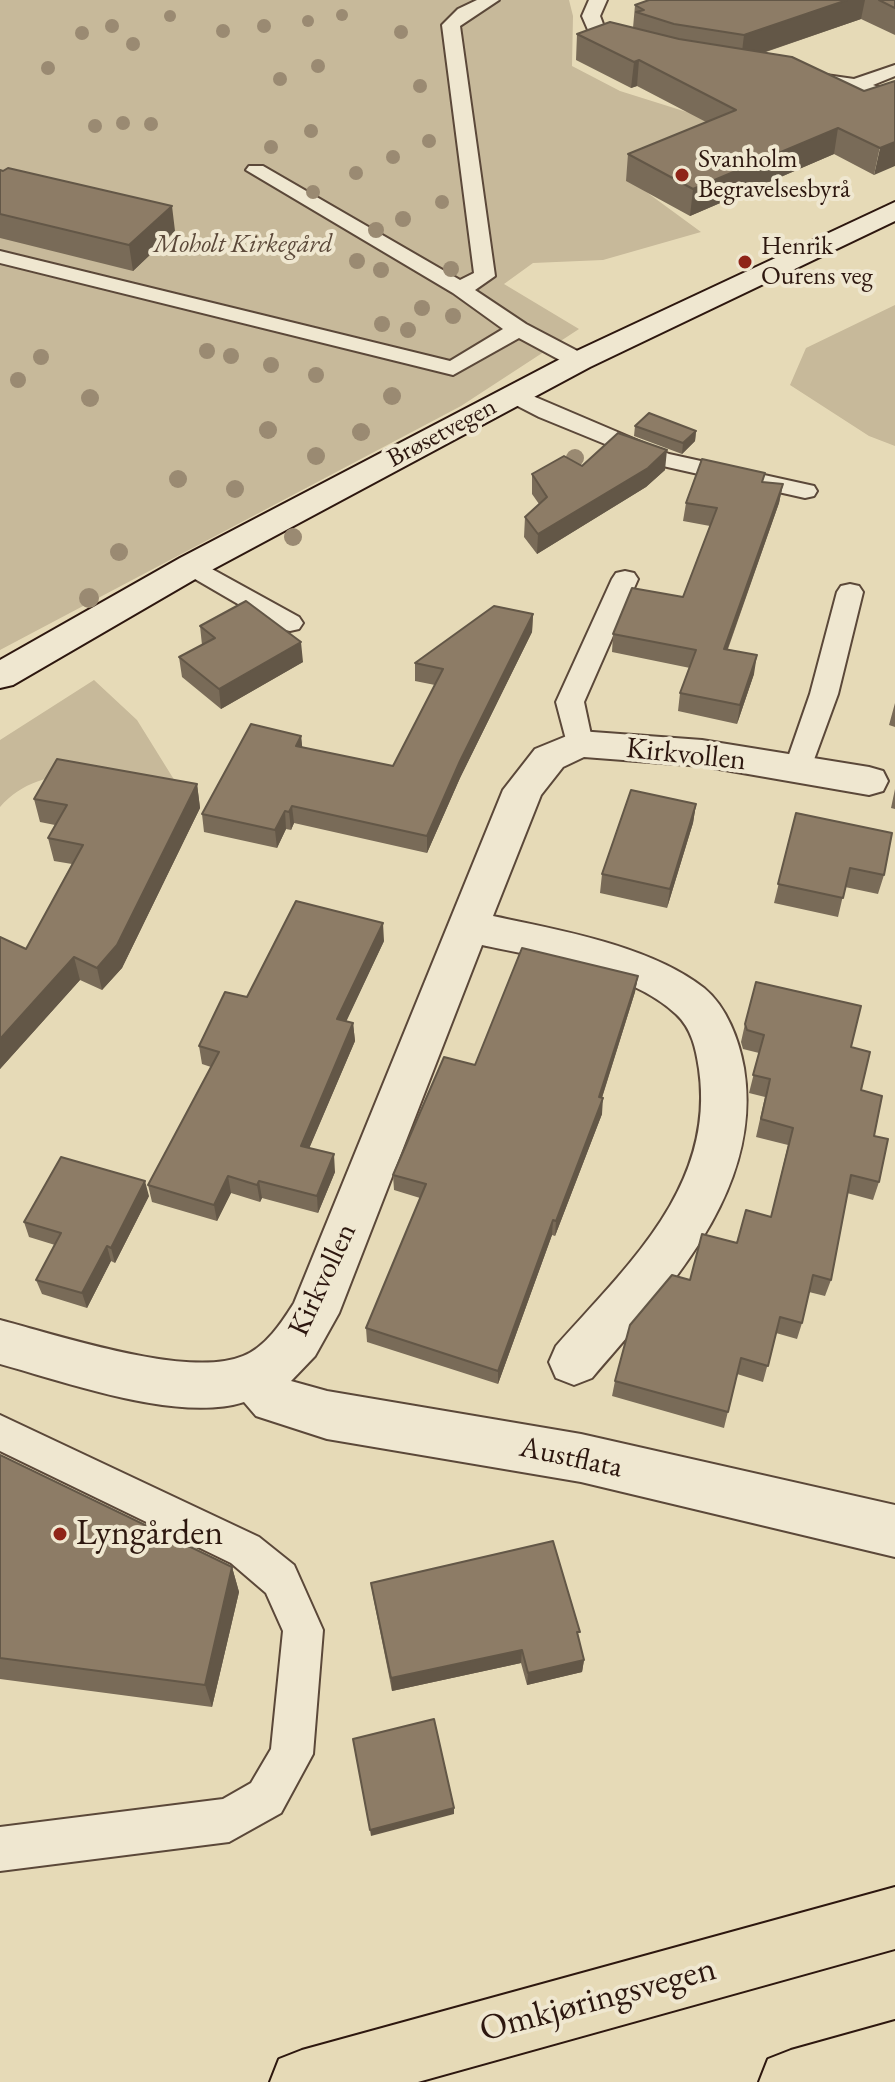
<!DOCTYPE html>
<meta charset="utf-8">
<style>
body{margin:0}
canvas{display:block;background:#e6dab7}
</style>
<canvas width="895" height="2082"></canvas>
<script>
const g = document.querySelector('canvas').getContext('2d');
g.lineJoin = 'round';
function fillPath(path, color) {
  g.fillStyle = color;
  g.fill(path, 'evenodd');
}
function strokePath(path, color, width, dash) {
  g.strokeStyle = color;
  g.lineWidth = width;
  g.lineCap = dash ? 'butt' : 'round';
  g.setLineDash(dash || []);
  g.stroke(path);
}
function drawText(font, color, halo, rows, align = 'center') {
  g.font = font + ' "EB Garamond",serif';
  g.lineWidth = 8;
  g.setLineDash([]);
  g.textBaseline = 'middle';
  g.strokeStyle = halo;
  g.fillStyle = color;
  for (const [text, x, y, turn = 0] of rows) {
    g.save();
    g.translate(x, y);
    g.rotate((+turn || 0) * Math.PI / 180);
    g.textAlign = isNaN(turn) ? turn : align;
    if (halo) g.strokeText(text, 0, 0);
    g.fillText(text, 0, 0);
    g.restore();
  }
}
fillPath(new Path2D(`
 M 0,0 L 569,0 L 573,16 L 572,66 L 620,91 L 744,130 L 630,180 L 701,232 L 603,260 L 533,263 L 504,284 L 579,329 L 461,406 L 0,650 Z
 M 895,305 L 895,446 L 869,436 L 790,385 L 806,348 Z
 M 94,680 L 137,720 L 178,786 C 120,779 44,756 0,807 L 0,740 Z`), '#c7b99a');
const lane = new Path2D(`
 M 477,0 L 499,0 L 460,26 L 495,276 L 475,290 L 526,324 L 587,356 L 590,361 L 587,366 L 571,366 L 519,338 L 453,375 L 0,263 L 0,251 L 450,361 L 503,329 L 453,293 L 246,170 L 249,166 L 263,166 L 460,280 L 474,273 L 442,25 L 458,9 Z
 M 589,0 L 607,0 L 600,16 L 606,32 L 635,44 L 638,48 L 635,52 L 623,52 L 592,39 L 582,16 Z
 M 895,65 L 895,76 L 873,85 L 895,93 L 895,105 L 852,90 L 799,81 L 796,77 L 805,72 L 854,79 Z
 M 514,388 L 669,454 L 814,486 L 817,491 L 814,496 L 805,498 L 654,464 L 539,417 L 506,400 L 503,395 L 506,390 Z
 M 192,558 L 299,617 L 303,623 L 299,629 L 290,631 L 281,629 L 183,572 L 179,566 L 183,560 Z
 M 625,571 L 634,573 L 638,579 L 584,702 L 593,744 L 589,751 L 579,753 L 569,751 L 556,702 L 612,579 L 616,573 Z
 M 850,584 L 859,586 L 863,592 L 838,694 L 808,776 L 798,779 L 788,776 L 784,769 L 810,694 L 837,592 L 841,586 Z
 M 0,1415 L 259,1537 L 294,1565 L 323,1630 L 313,1754 L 281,1813 L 229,1842 L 0,1871 L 0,1827 L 223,1799 L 251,1783 L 271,1749 L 283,1631 L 266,1593 L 231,1563 L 0,1451 Z`);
const street = new Path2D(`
 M 579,731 L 702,740 L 869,767 L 883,771 L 888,781 L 883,791 L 869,795 L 702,766 L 584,757 L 563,767 L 541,795 L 493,916 C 559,930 651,946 704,988 C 727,1007 739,1040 744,1068 C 764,1192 666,1291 592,1378 L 574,1385 L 556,1378 L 549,1362 L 556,1346 C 627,1266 716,1186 699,1069 C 696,1049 692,1029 676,1014 C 630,971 542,958 482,945 L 339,1313 L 315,1356 L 291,1381 L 327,1391 L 581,1434 L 895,1505 L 895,1557 L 581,1482 L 327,1439 L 256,1416 L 244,1402 C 178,1423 66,1382 0,1364 L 0,1320 C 58,1335 188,1379 243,1356 C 266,1347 282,1322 294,1303 L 503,790 L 535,749 Z`);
const secondary = new Path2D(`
 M 895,202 L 895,221 L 590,367 L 204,574 L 13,685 L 0,688 L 0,660 L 180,558 L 568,355 Z`);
const highway = new Path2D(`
 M 895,1887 L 895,1949 L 418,2082 L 270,2082 L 279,2059 L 302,2050 Z
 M 895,2021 L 895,2082 L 759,2082 L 768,2059 L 791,2050 Z`);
strokePath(lane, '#5b4839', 4);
strokePath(street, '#5b4839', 4);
strokePath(secondary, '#2d170f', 4);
strokePath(highway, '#2d170f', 4);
fillPath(lane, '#efe7d0');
fillPath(street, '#efe7d0');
fillPath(secondary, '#efe7d0');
fillPath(highway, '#e6dab7');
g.fillStyle = '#9a8a72';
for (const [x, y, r] of [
 [342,15,6],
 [170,16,6],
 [308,21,6],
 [112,26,7],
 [264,26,7],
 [223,31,7],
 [401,32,7],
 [82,33,7],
 [133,44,7],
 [318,66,7],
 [48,68,7],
 [280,79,7],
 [420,86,7],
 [123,123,7],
 [151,124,7],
 [95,126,7],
 [311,131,7],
 [429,141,7],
 [271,147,7],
 [393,157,7],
 [356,173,7],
 [313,192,7],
 [442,202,7],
 [403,219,8],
 [376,230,8],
 [357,261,8],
 [451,269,8],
 [381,270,8],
 [422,308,8],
 [453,316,8],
 [382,324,8],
 [408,330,8],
 [207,351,8],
 [231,356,8],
 [41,357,8],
 [271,365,8],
 [316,375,8],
 [18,380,8],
 [392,396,9],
 [90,398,9],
 [268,430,9],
 [361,432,9],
 [316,456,9],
 [575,458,9],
 [178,479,9],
 [235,489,9],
 [293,537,9],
 [119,552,9],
 [89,598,10]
]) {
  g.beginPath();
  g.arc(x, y, r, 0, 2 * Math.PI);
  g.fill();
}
fillPath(new Path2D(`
 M 649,0 L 895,0 L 895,35 L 861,19 L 763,53 L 864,91 L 894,81 L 874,175 L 834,154 L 690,216 L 626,181 L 628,154 L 706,122 L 637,86 L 631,88 L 576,60 L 577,34 L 633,28 L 635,5 Z
 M 0,170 L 175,231 L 133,271 L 0,238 Z
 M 635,426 L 696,431 L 695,441 L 682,454 L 634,436 Z
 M 582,466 L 665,470 L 646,487 L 537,554 L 524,537 L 525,517 L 539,504 L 532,494 L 532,474 Z
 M 764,482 L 783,484 L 779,503 L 728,649 L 754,674 L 737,724 L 678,711 L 680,693 L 690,668 L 612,652 L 613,634 L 683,597 L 710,526 L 683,521 L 686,503 Z
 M 533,614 L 532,632 L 460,778 L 427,853 L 294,823 L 291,830 L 286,829 L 277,848 L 204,832 L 202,814 L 301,736 L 302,747 L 393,766 L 435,685 L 415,681 L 415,663 Z
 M 200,626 L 303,662 L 221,709 L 182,677 L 179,657 L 202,645 Z
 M 895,703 L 895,727 L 889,725 Z
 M 197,784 L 200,808 L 122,968 L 102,990 L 80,980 L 0,1069 L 0,937 L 26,949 L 72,864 L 54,861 L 48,838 L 55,825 L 40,822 L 34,799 Z
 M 895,789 L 895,809 L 891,808 Z
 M 696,804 L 693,823 L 667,908 L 600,893 L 602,874 Z
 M 796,813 L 884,875 L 878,894 L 845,887 L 838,917 L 774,903 Z
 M 384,941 L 346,1021 L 353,1023 L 355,1041 L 309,1148 L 335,1172 L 318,1213 L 262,1198 L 260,1202 L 231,1193 L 217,1221 L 152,1202 L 148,1185 L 211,1067 L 202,1064 L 199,1046 L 247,997 Z
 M 638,976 L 635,992 L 602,1098 L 602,1114 L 555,1236 L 552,1235 L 498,1384 L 367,1342 L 366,1328 L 420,1198 L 394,1190 L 393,1175 L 475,1065 Z
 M 745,1024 L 851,1047 L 861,1090 L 874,1136 L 879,1182 L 873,1200 L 847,1193 L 831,1280 L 825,1296 L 809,1292 L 802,1323 L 797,1339 L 776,1333 L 763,1382 L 737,1374 L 724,1428 L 612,1396 L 615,1381 L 690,1280 L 771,1217 L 788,1145 L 756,1137 L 765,1097 L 749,1093 L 759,1053 L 743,1049 L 741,1042 Z
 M 149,1196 L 115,1263 L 111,1261 L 87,1308 L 42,1294 L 36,1280 L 55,1245 L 29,1237 L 24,1222 Z
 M 0,1455 L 232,1567 L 239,1592 L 212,1707 L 0,1679 Z
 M 371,1583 L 579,1639 L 584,1660 L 582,1672 L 527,1685 L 521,1663 L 392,1691 L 373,1596 Z`), '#796b58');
fillPath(new Path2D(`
 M 847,0 L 865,0 L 861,19 L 741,60 L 744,35 Z
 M 639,60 L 637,86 L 631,88 L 634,62 Z
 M 838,128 L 834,154 L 690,216 L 693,189 Z
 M 895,142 L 895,166 L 874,175 L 880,148 Z
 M 172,206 L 175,231 L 133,271 L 129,245 Z
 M 696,431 L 695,441 L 682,454 L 683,443 Z
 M 667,450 L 665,470 L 646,487 L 537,554 L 538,534 Z
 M 783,484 L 779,503 L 721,667 L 724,649 Z
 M 533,614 L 532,632 L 460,778 L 427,853 L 427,836 L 460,761 Z
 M 301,642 L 303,662 L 221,709 L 219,689 Z
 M 757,655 L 754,674 L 737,724 L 740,705 Z
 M 301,736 L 303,754 L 296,746 Z
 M 197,784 L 200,808 L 122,968 L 102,990 L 97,968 Z
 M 696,804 L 693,823 L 667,908 L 670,889 Z
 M 292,806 L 294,823 L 291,830 L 289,812 Z
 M 285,811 L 286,829 L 277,848 L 275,830 Z
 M 383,923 L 384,941 L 339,1037 L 337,1019 Z
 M 74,957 L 80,980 L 0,1069 L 0,1039 Z
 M 638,976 L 635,992 L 597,1113 L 599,1097 Z
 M 353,1023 L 355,1041 L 303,1163 L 301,1146 Z
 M 603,1098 L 602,1114 L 555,1236 L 556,1221 Z
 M 334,1154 L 335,1172 L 318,1213 L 317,1196 Z
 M 228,1176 L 231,1193 L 217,1221 L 214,1205 Z
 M 145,1181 L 149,1196 L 115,1263 L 111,1248 Z
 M 259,1181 L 262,1198 L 260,1202 L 257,1185 Z
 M 553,1220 L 552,1235 L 498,1384 L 498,1371 Z
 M 107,1246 L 111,1261 L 87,1308 L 82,1293 Z
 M 232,1567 L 239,1592 L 212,1707 L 205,1685 Z
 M 522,1650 L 521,1663 L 392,1691 L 391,1678 Z
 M 584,1660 L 582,1672 L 527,1685 L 528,1673 Z
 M 454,1808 L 454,1814 L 371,1836 L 370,1830 Z`), '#635747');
const building = new Path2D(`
 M 649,0 L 847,0 L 744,35 L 674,24 L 636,12 L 644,10 L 635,5 Z
 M 879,0 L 895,0 L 895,8 Z
 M 610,22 L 679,39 L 792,57 L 864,91 L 895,81 L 895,142 L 880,148 L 838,128 L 693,189 L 628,154 L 736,110 L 639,60 L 634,62 L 577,34 Z
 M 8,168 L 172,206 L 129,245 L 0,214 L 0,170 L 3,171 Z
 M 649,413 L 696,431 L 683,443 L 635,426 Z
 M 618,433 L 667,450 L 648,468 L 538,534 L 525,517 L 547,497 L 532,474 L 564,456 L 582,466 Z
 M 702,459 L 765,473 L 762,482 L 783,484 L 724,649 L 757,655 L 740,705 L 680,693 L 696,650 L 613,634 L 632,588 L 683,597 L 717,508 L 686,503 Z
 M 246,601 L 301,642 L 219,689 L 179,657 L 215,638 L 200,626 Z
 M 494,606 L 533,614 L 460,761 L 427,836 L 292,806 L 289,812 L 285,811 L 275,830 L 202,814 L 251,724 L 301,736 L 296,746 L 393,766 L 443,669 L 415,663 Z
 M 57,759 L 197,784 L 117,945 L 97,968 L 74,957 L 0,1039 L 0,937 L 26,949 L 83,845 L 48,838 L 67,805 L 34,799 Z
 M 631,790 L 696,804 L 670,889 L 602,874 Z
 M 796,813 L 892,833 L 884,875 L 850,868 L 843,898 L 778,884 Z
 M 296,901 L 383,923 L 337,1019 L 353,1023 L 301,1146 L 334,1154 L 317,1196 L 259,1181 L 257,1185 L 228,1176 L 214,1205 L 148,1185 L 219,1052 L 199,1046 L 225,992 L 247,997 Z
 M 522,948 L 638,976 L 599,1097 L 603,1098 L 556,1221 L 553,1220 L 498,1371 L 366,1328 L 426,1184 L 393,1175 L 444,1057 L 475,1065 Z
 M 756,982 L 861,1006 L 851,1047 L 870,1052 L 861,1090 L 882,1096 L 874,1136 L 888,1139 L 879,1182 L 851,1175 L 831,1280 L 813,1275 L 802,1323 L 780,1317 L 768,1366 L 741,1358 L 728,1412 L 615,1381 L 630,1325 L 672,1275 L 690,1280 L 702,1234 L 737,1243 L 746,1210 L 771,1217 L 793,1128 L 761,1119 L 770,1079 L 753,1075 L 764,1035 L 747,1030 L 745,1024 Z
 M 61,1157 L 145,1181 L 111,1248 L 107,1246 L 82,1293 L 36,1280 L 61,1233 L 24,1222 Z
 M 0,1455 L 232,1567 L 205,1685 L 0,1658 Z
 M 553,1541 L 580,1632 L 577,1632 L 584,1660 L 528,1673 L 522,1650 L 391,1678 L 371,1583 Z
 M 434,1719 L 454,1808 L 370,1830 L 353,1739 Z`);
fillPath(building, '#8d7c66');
strokePath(building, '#635747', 2);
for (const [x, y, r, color] of [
 [682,175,8,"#8f2418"],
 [745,262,8,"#8f2418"],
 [60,1534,8,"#8f2418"]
]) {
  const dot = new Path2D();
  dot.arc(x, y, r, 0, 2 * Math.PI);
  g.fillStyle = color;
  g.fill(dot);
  strokePath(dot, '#efe7d0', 3);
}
drawText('26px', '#2d170f', '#efe7d0', [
 ["Svanholm",698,160],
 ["Begravelsesbyrå",698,190],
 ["Henrik",761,247],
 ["Ourens veg",761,277]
], 'left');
drawText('italic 26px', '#5b4839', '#efe7d0', [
 ["Moholt Kirkegård",243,245]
]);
drawText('26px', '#2d170f', '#efe7d0', [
 ["Brøsetvegen",442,433,-28]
]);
drawText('30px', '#2d170f', '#efe7d0', [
 ["Kirkvollen",686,755,6],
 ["Kirkvollen",323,1280,-65],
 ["Austflata",571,1458,12]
]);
drawText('36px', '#2d170f', '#efe7d0', [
 ["Lyngården",76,1534]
], 'left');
drawText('36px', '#2d170f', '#efe7d0', [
 ["Omkjøringsvegen",598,2000,-15]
]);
</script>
